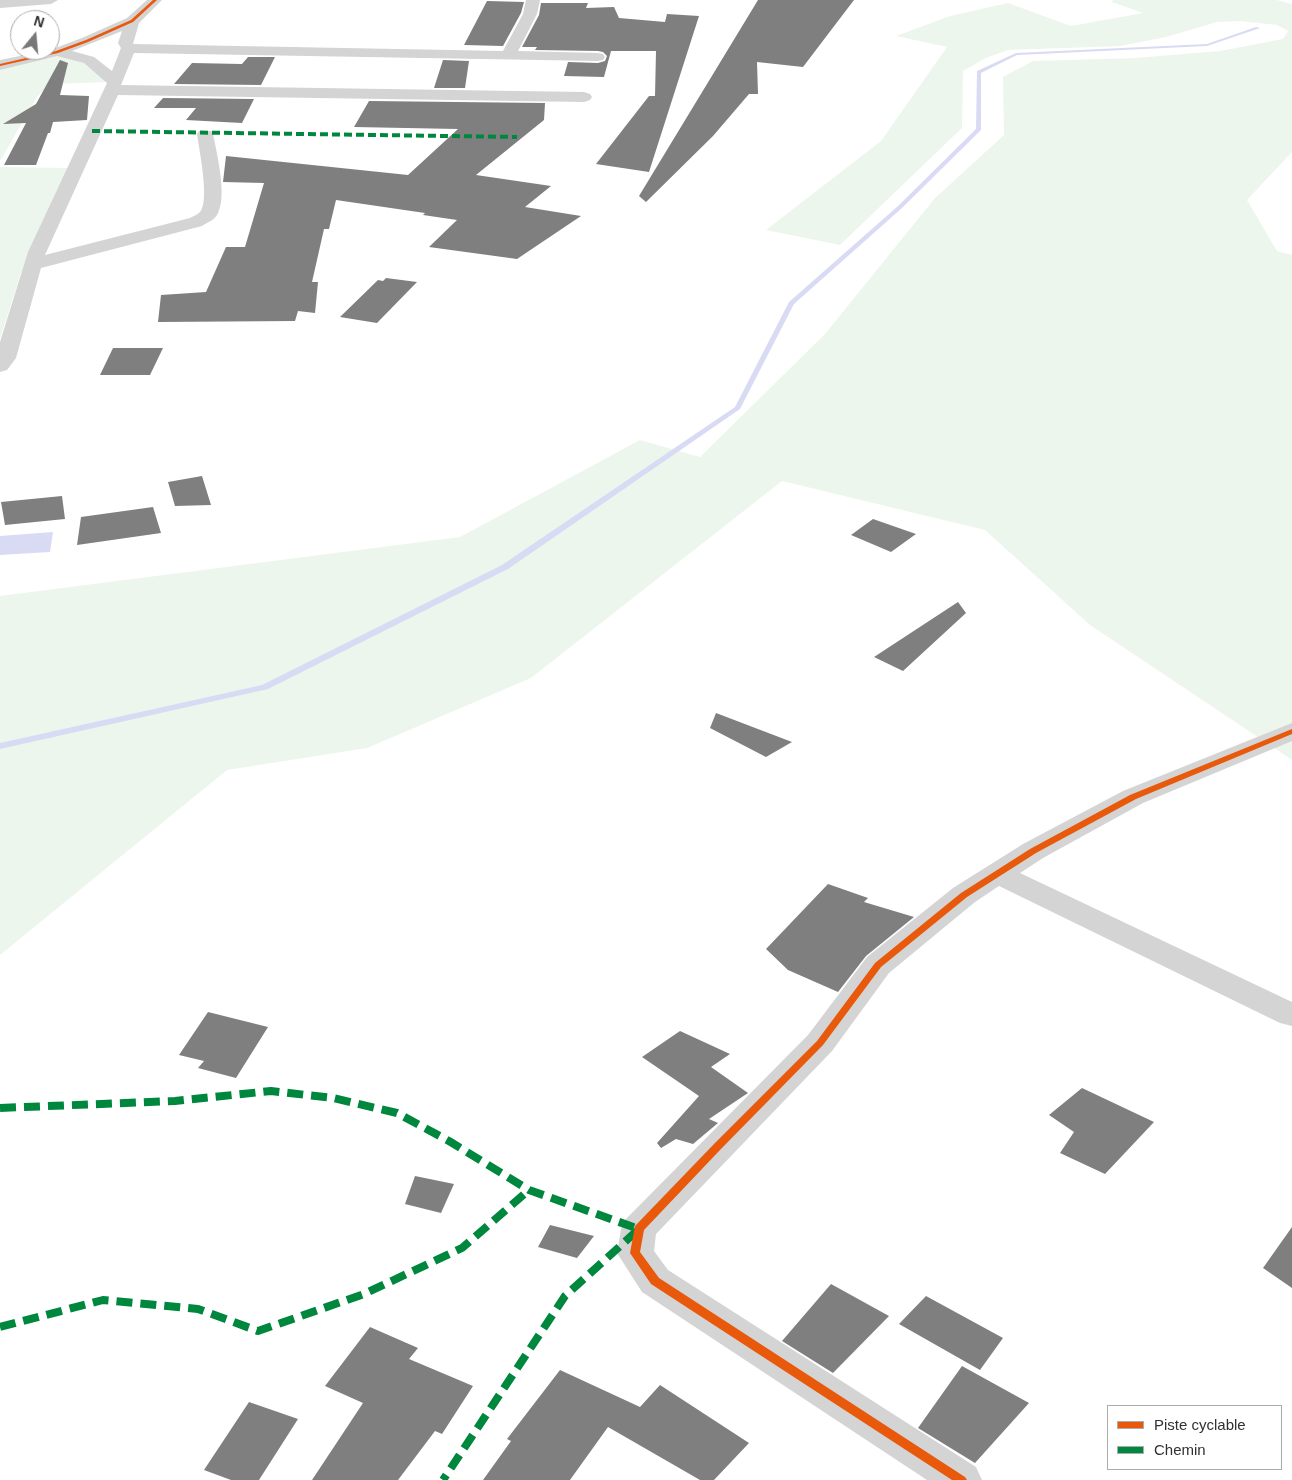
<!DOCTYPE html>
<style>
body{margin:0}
#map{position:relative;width:1292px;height:1480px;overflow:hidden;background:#fff;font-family:Helvetica,sans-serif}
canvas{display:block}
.legend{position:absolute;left:1107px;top:1405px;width:175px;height:65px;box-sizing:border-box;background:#fff;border:1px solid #acacac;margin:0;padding:6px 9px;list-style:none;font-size:15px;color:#303030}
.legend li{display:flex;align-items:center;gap:10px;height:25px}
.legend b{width:25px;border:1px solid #acacac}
.north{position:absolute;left:10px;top:10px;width:50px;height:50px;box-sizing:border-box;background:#fff;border:1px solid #acacac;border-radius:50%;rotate:17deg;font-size:14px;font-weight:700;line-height:20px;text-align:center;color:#303030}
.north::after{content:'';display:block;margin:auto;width:18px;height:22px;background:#787878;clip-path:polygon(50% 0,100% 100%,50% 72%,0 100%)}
</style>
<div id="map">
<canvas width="1292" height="1480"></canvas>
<ul class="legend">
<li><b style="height:6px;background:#e8590c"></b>Piste cyclable</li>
<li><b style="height:6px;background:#00873e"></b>Chemin</li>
</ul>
<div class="north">N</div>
</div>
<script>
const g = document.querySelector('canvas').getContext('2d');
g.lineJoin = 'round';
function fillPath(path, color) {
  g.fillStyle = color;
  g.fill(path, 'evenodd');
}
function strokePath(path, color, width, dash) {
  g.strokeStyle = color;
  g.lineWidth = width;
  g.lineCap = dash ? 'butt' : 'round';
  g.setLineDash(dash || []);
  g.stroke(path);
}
fillPath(new Path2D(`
 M 1113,0 L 1277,0 L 1292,4 L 1292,152 L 1247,200 L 1277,251 L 1292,255 L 1292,760 L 1090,625 L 985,530 L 782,481 L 531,678 L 367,748 L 227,770 L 0,955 L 0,596 L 460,537 L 640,440 L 700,457 L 825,334 L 935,198 L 1004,135 L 1003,77 L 1033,61 L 1135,58 L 1220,51 L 1283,39 L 1288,31 L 1277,25 L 1240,21 L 1217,22 L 1166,37 L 1120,46 L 1008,50 L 986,58 L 963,71 L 962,128 L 840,245 L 766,230 L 881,141 L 947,47 L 896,36 L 950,16 L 1008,3 L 1071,26 L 1143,13 L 1112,2 Z
 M 56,54 L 84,61 L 109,82 L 49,84 L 37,97 L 0,161 L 0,67 Z
 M 0,167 L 68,168 L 21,273 L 0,339 Z`), '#edf6ec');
fillPath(new Path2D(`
 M 53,532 L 50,552 L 0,555 L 0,536 Z`), '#d9dbf4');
fillPath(new Path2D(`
 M 1256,27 L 1260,28 L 1207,46 L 1017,55 L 981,73 L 981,130 L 902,208 L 794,304 L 740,409 L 508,569 L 268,689 L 0,749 L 0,743 L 262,685 L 502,565 L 735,407 L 789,302 L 898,206 L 976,129 L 977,71 L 1016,53 L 1207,44 Z`), '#d9dbf4');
fillPath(new Path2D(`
 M 758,0 L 854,0 L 803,67 L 757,62 L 758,94 L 749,94 L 713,136 L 646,202 L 639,196 Z
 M 487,1 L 524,2 L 521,13 L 503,46 L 464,45 Z
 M 541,3 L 588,3 L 586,8 L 614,7 L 619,18 L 665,22 L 667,14 L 699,16 L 649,172 L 596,164 L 649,96 L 655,96 L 656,51 L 611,51 L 604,77 L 564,76 L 568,62 L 598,63 L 605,61 L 607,56 L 603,52 L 598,51 L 535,50 L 537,47 L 522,47 L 539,15 Z
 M 248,57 L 275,57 L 261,85 L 174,84 L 192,63 L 242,64 Z
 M 60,60 L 68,63 L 60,95 L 89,96 L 87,120 L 53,122 L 50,133 L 48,133 L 36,165 L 4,165 L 26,123 L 3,124 L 36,104 Z
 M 443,60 L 469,61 L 465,88 L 434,88 Z
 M 163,98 L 254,99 L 242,123 L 186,120 L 196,108 L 154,108 Z
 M 369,101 L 545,103 L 544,120 L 476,175 L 551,186 L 525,207 L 581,216 L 517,259 L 429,247 L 457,220 L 423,215 L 425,213 L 336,200 L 329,229 L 324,229 L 312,282 L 318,282 L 315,313 L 298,311 L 295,321 L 158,322 L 161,295 L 206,292 L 226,247 L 245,247 L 264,183 L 223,182 L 226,156 L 408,175 L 458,129 L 354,127 Z
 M 386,278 L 417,282 L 377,323 L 340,317 L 378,280 L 383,281 Z
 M 113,348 L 163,348 L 150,375 L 100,375 Z
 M 202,476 L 211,505 L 175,506 L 168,482 Z
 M 62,496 L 65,519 L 5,525 L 1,502 Z
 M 153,507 L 161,533 L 77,545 L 81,517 Z
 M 873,519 L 916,534 L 891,552 L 851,535 Z
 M 958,602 L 966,613 L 903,671 L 874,657 Z
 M 716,713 L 792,742 L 766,757 L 710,728 Z
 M 828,884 L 868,898 L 864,902 L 914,917 L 866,956 L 838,992 L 788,970 L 766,949 Z
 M 208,1012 L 268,1027 L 236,1078 L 198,1068 L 204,1061 L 179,1055 Z
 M 680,1031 L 730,1054 L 711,1067 L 748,1093 L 709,1119 L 718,1123 L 693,1144 L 676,1139 L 661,1148 L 657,1143 L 699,1096 L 642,1057 Z
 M 1082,1088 L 1154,1122 L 1105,1174 L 1060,1153 L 1074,1132 L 1049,1115 Z
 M 415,1176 L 454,1184 L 441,1213 L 405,1204 Z
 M 550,1225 L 594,1236 L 577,1258 L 538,1247 Z
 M 1292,1227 L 1292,1288 L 1263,1268 Z
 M 831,1284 L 889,1316 L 833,1373 L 782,1341 Z
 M 926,1296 L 1003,1338 L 980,1370 L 899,1324 Z
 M 370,1327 L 418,1348 L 409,1359 L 473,1386 L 442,1434 L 435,1431 L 398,1480 L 312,1480 L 363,1403 L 325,1386 Z
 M 962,1366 L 1029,1403 L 975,1463 L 918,1428 Z
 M 560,1370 L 640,1407 L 660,1385 L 749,1443 L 714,1480 L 700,1480 L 608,1427 L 570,1480 L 483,1480 L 511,1441 L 507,1439 Z
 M 249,1402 L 298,1419 L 259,1480 L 231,1480 L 204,1470 Z`), '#7f7f7f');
fillPath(new Path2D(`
 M 0,0 L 58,0 L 51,4 L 0,8 Z
 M 147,0 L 162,0 L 139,23 L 133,44 L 503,51 L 523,14 L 526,0 L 540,0 L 537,14 L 518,51 L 598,53 L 603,54 L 605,57 L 603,60 L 598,61 L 134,53 L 121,85 L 584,92 L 590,94 L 592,97 L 590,100 L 584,102 L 118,95 L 45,255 L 190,218 C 193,216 197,215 200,212 C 210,201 199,149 197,134 L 199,131 L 211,131 L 213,134 C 217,154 227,195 218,213 C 215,220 208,222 202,226 L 41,268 L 16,358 L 7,370 L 0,372 L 0,342 L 28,252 L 107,83 L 84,63 L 57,56 L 0,70 L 0,60 L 50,50 L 82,38 L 127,18 ZM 122,31 L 118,43 L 121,48 L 112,71 L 94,57 L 72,51 Z
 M 1292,723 L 1292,741 L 1143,803 L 1043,858 L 1020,873 L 1292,1002 L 1292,1026 L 1280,1023 L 999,886 L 975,902 L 889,973 L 832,1051 L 656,1234 L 654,1251 L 668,1270 L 976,1467 L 982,1480 L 927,1480 L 642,1292 L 617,1253 L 621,1229 L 626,1219 L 808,1035 L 867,957 L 953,888 L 1023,844 L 1123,791 Z`), '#d4d4d4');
strokePath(new Path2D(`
 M 92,131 L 517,137`), '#00873e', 4, [8, 4]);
strokePath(new Path2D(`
 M 0,1108 L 175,1101 L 271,1091 L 333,1098 L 397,1113 L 449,1141 L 529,1190 L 639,1229 L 565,1296 L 443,1480
 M 0,1327 L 103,1300 L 198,1309 L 258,1331 L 364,1294 L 462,1248 L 529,1190`), '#00873e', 8, [16, 8]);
fillPath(new Path2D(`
 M 153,0 L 157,0 L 133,22 L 88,42 L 58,53 L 0,66 L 0,64 L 56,51 L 86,40 L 131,20 Z
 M 1292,729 L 1292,734 L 1136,799 L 1036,853 L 967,897 L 881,967 L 823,1045 L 720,1150 L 644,1230 L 640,1252 L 659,1278 L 965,1477 L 967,1480 L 952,1480 L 651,1284 L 630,1253 L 635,1226 L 714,1144 L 817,1041 L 875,963 L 961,893 L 1030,849 L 1130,795 Z`), '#e8590c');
</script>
